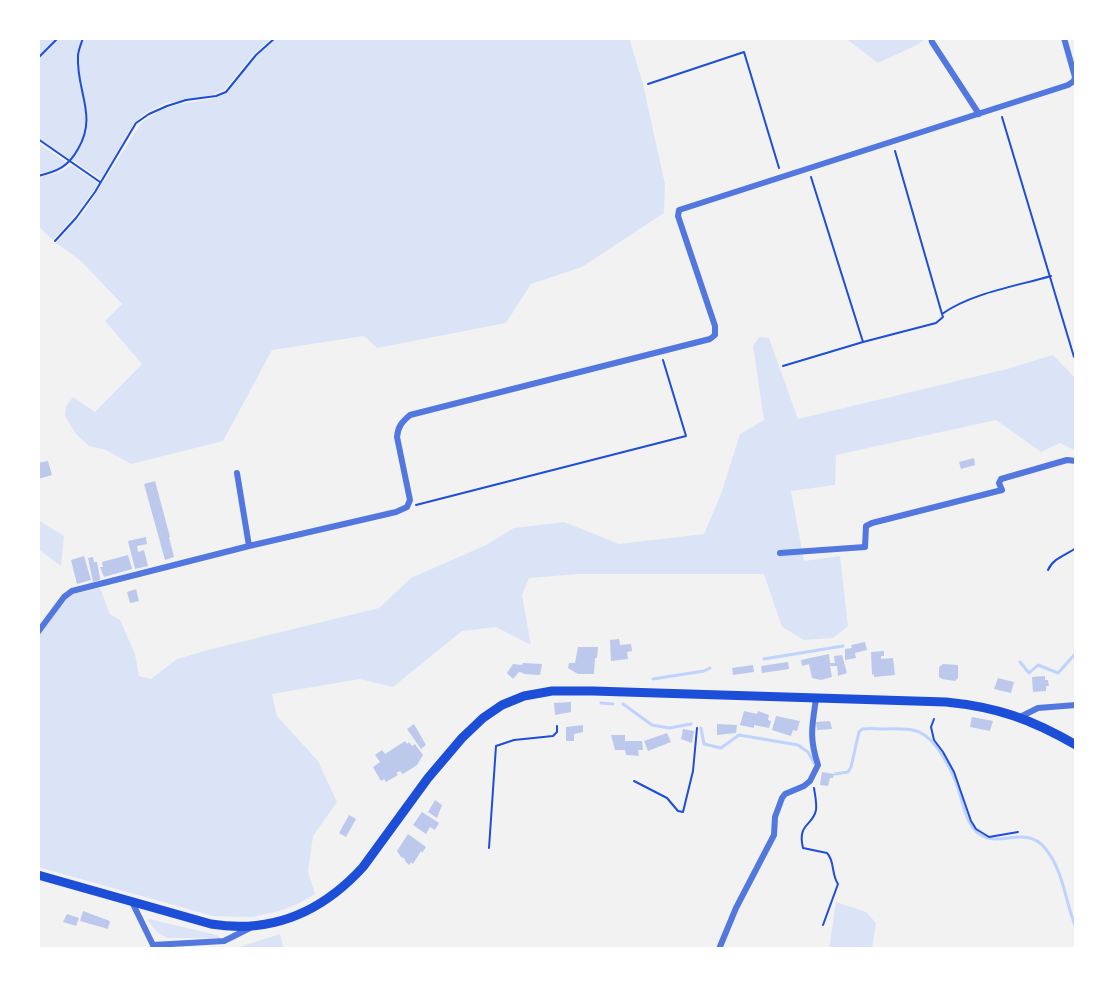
<!DOCTYPE html>
<style>
body{margin:0}
#map{position:relative;width:1114px;height:987px;overflow:hidden;background:#f2f2f2;font-family:"IBM Plex Sans",sans-serif}
canvas{display:block}
.frame{position:absolute;inset:0;border:40px solid #fff;pointer-events:none}
</style>
<div id="map">
<canvas width="1114" height="987"></canvas>
<div class="frame"></div>
</div>
<script>
const g = document.querySelector('canvas').getContext('2d');
g.lineJoin = 'round';
function fillPath(path, color) {
  g.fillStyle = color;
  g.fill(path, 'evenodd');
}
function strokePath(path, color, width, dash) {
  g.strokeStyle = color;
  g.lineWidth = width;
  g.lineCap = dash ? 'butt' : 'round';
  g.setLineDash(dash || []);
  g.stroke(path);
}
fillPath(new Path2D(`
 M 38,38 L 272,38 L 254,54 L 224,90 L 206,97 L 165,103 L 143,115 L 134,123 L 101,179 L 38,138 Z
 M 277,38 L 629,38 L 642,80 L 665,184 L 664,213 L 582,267 L 531,284 L 506,323 L 377,348 L 364,336 L 272,350 L 223,441 L 131,464 L 106,450 L 89,446 L 76,434 L 65,416 L 66,406 L 73,397 L 95,412 L 142,364 L 105,321 L 122,304 L 81,261 L 56,243 L 84,212 L 142,122 L 163,109 L 179,104 L 212,99 L 227,93 L 259,54 Z
 M 845,38 L 926,38 L 919,44 L 878,63 Z
 M 38,143 L 66,162 L 67,164 L 50,171 L 38,174 Z
 M 71,165 L 98,183 L 98,185 L 73,218 L 53,240 L 38,226 L 38,177 C 50,175 61,173 71,165 Z
 M 759,337 L 769,338 L 798,419 L 1007,369 L 1053,355 L 1076,379 L 1076,451 L 1060,443 L 1041,452 L 996,420 L 836,455 L 835,485 L 791,491 L 804,561 L 840,556 L 848,626 L 833,638 L 804,640 L 782,627 L 764,574 L 579,574 L 529,578 L 522,595 L 531,645 L 496,627 L 462,631 L 393,687 L 360,679 L 272,694 L 277,716 L 318,761 L 337,802 L 313,836 L 308,871 L 315,894 L 296,905 L 279,911 L 253,917 L 213,916 L 38,867 L 38,637 L 64,601 L 74,594 L 100,588 L 110,614 L 120,620 L 135,654 L 139,676 L 151,679 L 177,659 L 212,649 L 379,608 L 411,578 L 486,545 L 514,528 L 564,522 L 619,544 L 704,534 L 721,494 L 740,434 L 764,420 L 753,346 Z
 M 38,520 L 64,536 L 61,566 L 38,549 Z
 M 836,902 L 866,912 L 876,923 L 872,949 L 829,949 Z
 M 149,919 L 213,934 L 219,936 L 219,938 L 168,938 L 158,933 L 148,921 Z
 M 280,934 L 284,949 L 163,949 L 225,949 L 242,946 Z`), '#dbe4f7');
strokePath(new Path2D(`
 M 764,659 L 843,646
 M 1020,662 L 1029,673 L 1038,665 L 1058,673 L 1076,653
 M 653,679 L 704,671 L 710,668
 M 601,703 L 613,704
 M 623,704 L 652,725 L 669,728 L 691,724
 M 701,728 L 704,744 L 721,748 L 739,735 L 798,745 L 808,752 L 814,763
 M 835,774 L 848,772 L 851,767 L 859,732 L 862,729 C 870,728 878,729 886,729 C 915,728 926,729 942,755 C 949,766 954,776 958,788 C 962,800 965,818 973,828 C 994,854 1023,822 1045,848 C 1064,871 1065,902 1076,928`), '#bfd3fe', 3);
fillPath(new Path2D(`
 M 974,458 L 975,465 L 961,469 L 959,462 Z
 M 48,461 L 52,475 L 38,479 L 38,463 Z
 M 155,481 L 170,537 L 169,537 L 174,557 L 165,560 L 144,484 Z
 M 146,537 L 147,544 L 137,546 L 138,552 L 144,550 L 148,566 L 135,569 L 128,541 Z
 M 128,555 L 132,569 L 104,577 L 100,567 L 103,567 L 102,562 Z
 M 84,556 L 91,580 L 77,584 L 71,560 Z
 M 93,557 L 94,562 L 97,562 L 100,578 L 100,580 L 93,582 L 88,558 Z
 M 136,589 L 139,601 L 130,603 L 127,592 Z
 M 619,639 L 620,645 L 631,644 L 632,651 L 627,652 L 628,659 L 611,661 L 610,640 Z
 M 865,642 L 867,650 L 855,653 L 856,658 L 845,660 L 845,649 L 852,648 L 851,645 Z
 M 578,647 L 598,647 L 597,658 L 595,658 L 594,674 L 578,674 L 568,668 L 569,663 L 575,663 Z
 M 884,651 L 884,656 L 881,656 L 881,659 L 893,658 L 895,675 L 874,677 L 874,674 L 872,675 L 871,652 Z
 M 829,654 L 830,663 L 835,663 L 834,656 L 842,655 L 847,673 L 838,676 L 837,666 L 830,666 L 832,677 L 821,680 L 812,678 L 809,664 L 802,666 L 801,660 Z
 M 788,662 L 789,669 L 762,673 L 761,666 Z
 M 523,663 L 542,664 L 540,675 L 523,674 L 524,673 L 519,672 L 513,679 L 507,673 L 513,664 L 522,665 Z
 M 943,664 L 958,665 L 958,678 L 955,681 L 942,679 L 939,677 L 939,667 Z
 M 753,665 L 754,672 L 733,675 L 732,668 Z
 M 1045,676 L 1045,680 L 1048,680 L 1049,686 L 1046,686 L 1046,691 L 1033,692 L 1032,677 Z
 M 998,678 L 1014,682 L 1011,693 L 994,689 Z
 M 571,702 L 571,712 L 555,715 L 554,703 Z
 M 744,711 L 757,714 L 758,711 L 769,715 L 768,720 L 771,721 L 769,728 L 754,725 L 754,728 L 740,725 Z
 M 776,716 L 800,721 L 797,731 L 793,730 L 791,736 L 772,730 Z
 M 972,717 L 993,721 L 990,731 L 970,727 Z
 M 830,721 L 832,729 L 817,730 L 816,722 Z
 M 414,724 L 426,745 L 421,749 L 407,729 Z
 M 717,724 L 737,725 L 736,733 L 717,735 Z
 M 583,725 L 583,732 L 574,734 L 574,741 L 566,741 L 566,727 Z
 M 683,729 L 694,731 L 692,743 L 681,739 Z
 M 667,733 L 671,742 L 648,751 L 644,741 Z
 M 611,735 L 625,735 L 625,741 L 642,741 L 643,750 L 638,750 L 639,756 L 626,755 L 625,750 L 615,750 Z
 M 405,741 L 407,744 L 409,742 L 412,746 L 415,744 L 423,755 L 417,765 L 403,774 L 400,771 L 396,773 L 398,775 L 386,782 L 384,779 L 381,781 L 373,767 L 380,762 L 375,755 L 382,750 L 385,754 Z
 M 822,772 L 834,774 L 833,778 L 830,778 L 828,786 L 820,785 Z
 M 435,800 L 442,805 L 437,818 L 428,812 Z
 M 422,812 L 439,823 L 435,830 L 430,827 L 426,834 L 413,825 Z
 M 349,815 L 356,819 L 346,837 L 339,833 Z
 M 408,834 L 426,847 L 422,853 L 421,851 L 413,864 L 411,862 L 409,865 L 405,861 L 405,859 L 401,857 L 397,851 Z
 M 83,911 L 110,921 L 108,929 L 80,921 Z
 M 67,914 L 79,918 L 76,926 L 63,922 Z`), '#bdc9ec');
strokePath(new Path2D(`
 M 38,58 L 58,38
 M 648,84 L 744,52 L 779,168
 M 1002,117 L 1074,357
 M 38,139 L 100,182
 M 895,151 L 942,314
 M 38,176 C 58,171 68,167 78,149 C 98,116 76,91 78,56 C 78,51 81,44 83,38
 M 811,177 L 863,342
 M 55,241 L 76,218 L 95,192 L 136,123 L 149,114 L 167,106 L 186,100 L 216,96 L 226,92 L 256,55 L 275,38
 M 783,366 L 863,342 L 936,323 L 943,317 L 942,314 C 971,293 1017,286 1051,276
 M 416,505 L 686,436 L 663,360
 M 1048,570 C 1053,558 1066,555 1076,548
 M 934,719 L 931,727 L 934,740 L 943,752 L 954,772 L 971,821 L 976,829 L 989,837 L 1018,832
 M 634,781 L 667,798 L 678,811 L 683,812 L 693,771 L 697,728
 M 814,788 C 815,795 817,803 816,810 C 813,826 797,823 803,848 L 827,853 C 835,861 831,874 838,884 L 823,925
 M 489,848 L 496,746 L 514,740 L 553,736 L 557,732 L 557,726`), '#1d4ed8', 2);
strokePath(new Path2D(`
 M 931,38 L 932,42 L 979,114
 M 237,473 L 249,546
 M 780,553 L 865,547 L 866,526 L 872,523 L 1002,490 L 999,483 L 1001,479 L 1067,460 L 1076,461
 M 38,632 L 64,597 L 72,591 L 249,546 L 396,512 L 407,507 L 410,500 L 397,437 C 398,426 402,422 410,415 L 710,339 L 715,335 L 715,326 L 678,216 L 679,210 L 1068,85 L 1074,81 L 1075,77 L 1064,38
 M 1020,717 L 1038,708 L 1076,705
 M 132,902 L 153,945
 M 153,945 L 224,941 L 250,928
 M 719,949 L 736,908 L 774,835 L 775,817 L 782,798 L 785,794 L 804,786 L 810,781 L 818,765 C 809,738 812,726 816,699`), '#5277de', 6);
strokePath(new Path2D(`
 M 38,875 L 211,924 C 272,934 322,912 363,867 L 428,778 L 462,738 L 483,718 L 502,705 L 524,696 L 552,691 L 593,691 L 946,702 C 997,707 1031,719 1076,745`), '#1d4ed8', 9);
</script>
